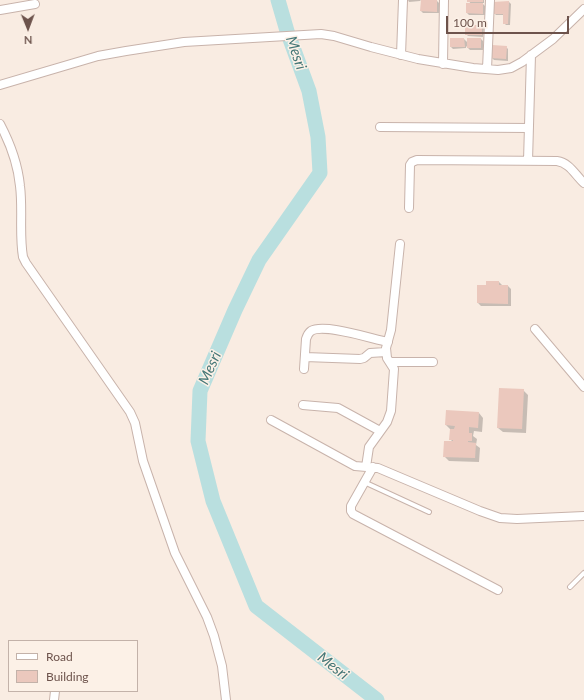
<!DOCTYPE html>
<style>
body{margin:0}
#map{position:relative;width:584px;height:700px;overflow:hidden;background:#f9ece2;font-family:Lato,sans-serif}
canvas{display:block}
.legend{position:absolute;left:8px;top:640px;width:130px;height:52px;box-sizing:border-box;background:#fcf1e7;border:1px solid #c3b2a9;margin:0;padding:5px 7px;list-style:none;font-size:12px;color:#6d534c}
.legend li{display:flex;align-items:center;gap:8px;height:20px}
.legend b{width:20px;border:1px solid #c3b2a9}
.north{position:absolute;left:8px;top:8px;width:40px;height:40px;-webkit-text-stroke:3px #fcf1e7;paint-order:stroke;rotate:179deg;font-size:11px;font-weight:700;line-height:16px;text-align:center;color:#6d534c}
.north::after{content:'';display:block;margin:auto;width:14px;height:18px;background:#6d534c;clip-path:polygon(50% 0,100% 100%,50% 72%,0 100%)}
.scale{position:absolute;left:446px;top:16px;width:123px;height:18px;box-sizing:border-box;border:2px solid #6d534c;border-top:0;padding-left:5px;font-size:12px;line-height:14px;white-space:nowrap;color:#6d534c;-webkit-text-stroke:3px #fcf1e7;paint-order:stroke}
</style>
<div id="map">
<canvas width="584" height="700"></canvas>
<ul class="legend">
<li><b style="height:5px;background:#fff"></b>Road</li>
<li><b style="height:11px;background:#ebc8bd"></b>Building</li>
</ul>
<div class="north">N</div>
<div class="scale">100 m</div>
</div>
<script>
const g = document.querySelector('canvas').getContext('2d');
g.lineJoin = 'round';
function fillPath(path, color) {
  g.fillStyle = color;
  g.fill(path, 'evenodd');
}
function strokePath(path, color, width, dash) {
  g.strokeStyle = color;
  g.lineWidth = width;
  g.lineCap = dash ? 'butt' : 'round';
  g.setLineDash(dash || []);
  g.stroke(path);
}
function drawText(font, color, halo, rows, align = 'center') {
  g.font = font + ' Lato,sans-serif';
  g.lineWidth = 3;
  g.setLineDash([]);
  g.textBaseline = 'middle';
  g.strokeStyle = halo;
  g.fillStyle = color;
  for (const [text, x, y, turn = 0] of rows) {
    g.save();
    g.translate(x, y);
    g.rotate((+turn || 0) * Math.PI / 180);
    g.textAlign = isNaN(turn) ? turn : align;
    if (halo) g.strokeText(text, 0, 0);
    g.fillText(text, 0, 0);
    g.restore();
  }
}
fillPath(new Path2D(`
 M 408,0 L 421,0 L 420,1 L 409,2 Z
 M 468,0 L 484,0 L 484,3 L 482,3 L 485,6 L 485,15 L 469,15 L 467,13 L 471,4 Z
 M 437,1 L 439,3 L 439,13 L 423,13 L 421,11 Z
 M 509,2 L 511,4 L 510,25 L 506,25 L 504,23 L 504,15 L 496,15 L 494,13 Z
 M 482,26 L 484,28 L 483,37 L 468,36 L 466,34 Z
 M 464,39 L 468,43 L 481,39 L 483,41 L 483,50 L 470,50 L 466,46 L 466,48 L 453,49 L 451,47 Z
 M 506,47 L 508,49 L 508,61 L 494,60 L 492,58 Z
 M 499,282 L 503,286 L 508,286 L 511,289 L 511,306 L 481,306 L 478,303 L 478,286 L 487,286 Z
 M 523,390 L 528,395 L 526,433 L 503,432 L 498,428 Z
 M 479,413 L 483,418 L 482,432 L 474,431 L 473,436 L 477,439 L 476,445 L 480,448 L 479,462 L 449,461 L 444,456 L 453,442 L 450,439 L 451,430 L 446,425 Z`), '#0003');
strokePath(new Path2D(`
 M 278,0 L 287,31 L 309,91 L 318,137 L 320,173 L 259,260 L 235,310 L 200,391 L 198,441 L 213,501 L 256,606 L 377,700`), '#b9dfdf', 15);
fillPath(new Path2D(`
 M 421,0 L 437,0 L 437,12 L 420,11 Z
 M 467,0 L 483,0 L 483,2 L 467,2 Z
 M 509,1 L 508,24 L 503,24 L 503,14 L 493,14 L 493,2 Z
 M 466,3 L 483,3 L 483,14 L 466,13 Z
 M 465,25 L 482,25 L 482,35 L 465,35 Z
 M 450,38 L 464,38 L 465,47 L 450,47 Z
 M 467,38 L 481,38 L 481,48 L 467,48 Z
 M 492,45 L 507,46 L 506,59 L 491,58 Z
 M 486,281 L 499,281 L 499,285 L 508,285 L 508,304 L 477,303 L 477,285 L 486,285 Z
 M 499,388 L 524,389 L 522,429 L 497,428 Z
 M 446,410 L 479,412 L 478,428 L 469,427 L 469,433 L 472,433 L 472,441 L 468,441 L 468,442 L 476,443 L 475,458 L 443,457 L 444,441 L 453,441 L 453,440 L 449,440 L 450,429 L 454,429 L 455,426 L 445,425 Z`), '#ebc8bd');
const service = new Path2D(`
 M 364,482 L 429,512
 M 570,587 L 584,573`);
const minor = new Path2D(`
 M 0,10 L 35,4
 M 401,55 L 403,0
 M 443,64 L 444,0
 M 487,69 L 490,0
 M 0,85 L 98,56 L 126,51 L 184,42 L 321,34 L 334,36 L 371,47 L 418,59 L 473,68 L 498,70 L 511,68 L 522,62 L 553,39 L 584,9
 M 0,124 C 10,143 18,165 20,186 C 23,210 19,234 23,257 L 26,263 L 130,412 L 135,423 L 143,461 L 175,553 L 207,617 L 214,636 L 222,666 L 226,700
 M 380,127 L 529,128
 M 528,161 L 531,55
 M 409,208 L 410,165 L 412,162 L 417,160 L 557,161 C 570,163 575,175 584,183
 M 535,329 L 584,387
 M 305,357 L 360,359 L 364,358 L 370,353 L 386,352
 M 390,362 L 433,362
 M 304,369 L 306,339 C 307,336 308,333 311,331 C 324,323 372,339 388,342
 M 303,405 L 338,408 L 380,431
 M 271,420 L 355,466 L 378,468 L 480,511 L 500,518 L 517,519 L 584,516
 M 366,467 L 369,447 L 387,422 L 391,411 L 394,369 L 387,358 L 386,348 L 391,330 L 400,244
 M 373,467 L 351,506 L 351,511 L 353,514 L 498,590
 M 54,700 L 55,691`);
strokePath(service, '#c8b3ab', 6);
strokePath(minor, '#c8b3ab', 10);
strokePath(service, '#fff', 4);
strokePath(minor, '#fff', 8);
drawText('italic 15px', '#457777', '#fcf1e7', [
 ["Mesri",296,53,71],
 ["Mesri",210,368,-66],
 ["Mesri",333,666,38]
]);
</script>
